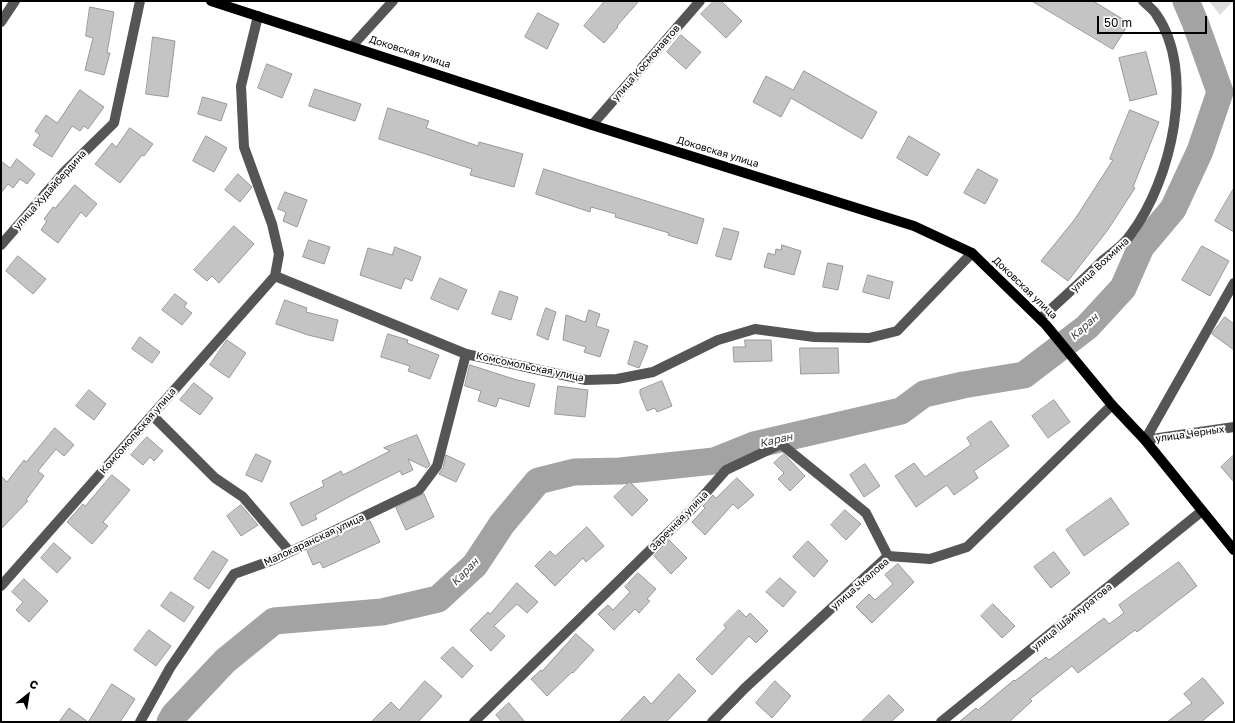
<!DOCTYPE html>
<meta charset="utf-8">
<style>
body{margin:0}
#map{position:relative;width:1235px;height:723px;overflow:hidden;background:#fff;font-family:"Golos Text",sans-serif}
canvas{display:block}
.frame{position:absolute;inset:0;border:2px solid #000;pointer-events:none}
.north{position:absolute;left:8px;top:675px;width:40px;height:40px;-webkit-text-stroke:3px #fff;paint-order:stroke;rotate:30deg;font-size:11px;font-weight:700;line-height:16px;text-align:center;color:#000}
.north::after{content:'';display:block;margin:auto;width:14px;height:18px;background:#000;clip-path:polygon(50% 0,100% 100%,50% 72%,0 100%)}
.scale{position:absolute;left:1097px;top:16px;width:110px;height:18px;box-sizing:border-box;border:2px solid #000;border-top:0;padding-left:5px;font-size:12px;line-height:14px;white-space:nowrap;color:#000;-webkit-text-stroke:3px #fff;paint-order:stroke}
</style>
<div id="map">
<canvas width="1235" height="723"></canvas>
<div class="frame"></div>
<div class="north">С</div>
<div class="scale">50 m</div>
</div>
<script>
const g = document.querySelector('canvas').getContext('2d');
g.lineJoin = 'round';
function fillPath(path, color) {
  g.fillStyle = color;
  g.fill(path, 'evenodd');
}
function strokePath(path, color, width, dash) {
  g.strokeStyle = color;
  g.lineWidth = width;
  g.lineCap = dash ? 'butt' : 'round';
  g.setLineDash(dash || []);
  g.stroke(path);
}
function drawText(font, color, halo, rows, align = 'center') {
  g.font = font + ' "Golos Text",sans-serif';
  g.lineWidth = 4;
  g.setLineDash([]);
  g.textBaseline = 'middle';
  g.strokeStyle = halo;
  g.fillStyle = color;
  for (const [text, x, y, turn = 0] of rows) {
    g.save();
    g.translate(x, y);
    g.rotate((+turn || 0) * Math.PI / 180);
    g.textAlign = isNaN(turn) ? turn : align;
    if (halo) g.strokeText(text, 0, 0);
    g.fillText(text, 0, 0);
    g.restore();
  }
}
fillPath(new Path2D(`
 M 1209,1 L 1233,1 L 1220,15 Z`), '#dcdcdc');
strokePath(new Path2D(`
 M 170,722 L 174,715 L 225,661 L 274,621 L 382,612 L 438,599 L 475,565 L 502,524 L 538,481 L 574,472 L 620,471 L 714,461 L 754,445 L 901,411 L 924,394 L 963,385 L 1024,375 L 1087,327 L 1123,288 L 1141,247 L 1173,209 L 1200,151 L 1220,92 L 1195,22 L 1186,1`), '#a3a3a3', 27);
const building = new Path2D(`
 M 605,1 L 639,1 L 617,26 L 618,27 L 604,43 L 584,26 Z
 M 714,1 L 721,1 L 742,21 L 726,38 L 701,14 Z
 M 1032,1 L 1093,1 L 1129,23 L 1113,49 Z
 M 90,7 L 114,12 L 107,53 L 110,53 L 104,75 L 85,70 L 93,38 L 86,36 Z
 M 538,13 L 559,24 L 547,49 L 525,37 Z
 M 681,35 L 701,52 L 686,69 L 667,52 Z
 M 153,37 L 175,41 L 168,97 L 146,94 Z
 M 1146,52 L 1157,94 L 1130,101 L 1119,58 Z
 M 267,64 L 292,74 L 282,98 L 258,88 Z
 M 804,71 L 877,112 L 862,139 L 791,98 L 781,117 L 753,102 L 766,76 L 793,90 Z
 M 315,89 L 361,104 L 355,121 L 309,106 Z
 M 80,90 L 104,107 L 88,129 L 84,126 L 80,131 L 72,126 L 52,157 L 33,145 L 40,135 L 35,131 L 46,115 L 57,123 Z
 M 203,97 L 227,104 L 221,121 L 198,114 Z
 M 388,108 L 429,121 L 426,128 L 478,146 L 479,142 L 523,154 L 514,187 L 470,175 L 472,169 L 379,139 Z
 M 1130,110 L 1159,122 L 1133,187 L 1135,188 L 1107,231 L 1068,281 L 1041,261 L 1075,219 L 1113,160 L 1110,159 Z
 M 130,128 L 153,144 L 144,156 L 142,155 L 120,183 L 95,164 L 112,143 L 116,147 Z
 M 206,136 L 227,148 L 214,172 L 193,161 Z
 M 909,136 L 940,154 L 927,176 L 897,158 Z
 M 17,159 L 35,174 L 27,184 L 20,179 L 13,188 L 8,184 L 1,193 L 1,161 L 10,168 Z
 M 544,169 L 704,219 L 697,244 L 668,235 L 669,233 L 615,217 L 616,214 L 591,207 L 590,212 L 536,194 Z
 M 978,169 L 998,180 L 985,204 L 964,193 Z
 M 238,174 L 252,187 L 240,202 L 225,190 Z
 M 75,185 L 97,204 L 86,217 L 81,212 L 58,243 L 41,230 L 47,221 L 44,219 L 53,207 L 55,208 Z
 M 1234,188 L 1234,232 L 1215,221 Z
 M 285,192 L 307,200 L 297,227 L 283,221 L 286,212 L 278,209 Z
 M 234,226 L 254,244 L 219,283 L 212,276 L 207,281 L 194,270 Z
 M 724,228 L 739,232 L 731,260 L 716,256 Z
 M 309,240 L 330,247 L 324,264 L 303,257 Z
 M 782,245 L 801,251 L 794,275 L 764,267 L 768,253 L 775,255 L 776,249 L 781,250 Z
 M 1202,246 L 1229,261 L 1210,296 L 1182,280 Z
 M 395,247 L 421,257 L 412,281 L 405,278 L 401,289 L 360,275 L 368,248 L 392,255 Z
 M 18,256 L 46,279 L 33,294 L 6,271 Z
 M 828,263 L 843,266 L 838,290 L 823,287 Z
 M 868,275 L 893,282 L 889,299 L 863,292 Z
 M 440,278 L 467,290 L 458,310 L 431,299 Z
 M 500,291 L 518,297 L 511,320 L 492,314 Z
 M 175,294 L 187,303 L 184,307 L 192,313 L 182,325 L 162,310 Z
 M 285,300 L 307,308 L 306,312 L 338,320 L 333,341 L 308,335 L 276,324 Z
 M 546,308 L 556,312 L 548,340 L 537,335 Z
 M 589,310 L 600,314 L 596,326 L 609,330 L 600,357 L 584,352 L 586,347 L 563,340 L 566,315 L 585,322 Z
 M 1225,317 L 1234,324 L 1234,350 L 1212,334 Z
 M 388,334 L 408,340 L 407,343 L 439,355 L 430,379 L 408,371 L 410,366 L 381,357 Z
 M 140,337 L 160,352 L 152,363 L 132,349 Z
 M 227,340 L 246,353 L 229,378 L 210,365 Z
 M 745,340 L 771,340 L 772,361 L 734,362 L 733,347 L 745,347 Z
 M 635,341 L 648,346 L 639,368 L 628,364 Z
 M 800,348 L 838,348 L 839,373 L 801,374 Z
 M 470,365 L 517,380 L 535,384 L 529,407 L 499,398 L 496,407 L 478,401 L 481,391 L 465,386 Z
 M 662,381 L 672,406 L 657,412 L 655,408 L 647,411 L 640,394 L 640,390 Z
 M 194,383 L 213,398 L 200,415 L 180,400 Z
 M 558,386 L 588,390 L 585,417 L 555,414 Z
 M 89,390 L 106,404 L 94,420 L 76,406 Z
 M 1054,400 L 1070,422 L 1048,438 L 1032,416 Z
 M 991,421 L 1009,446 L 974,471 L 978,478 L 954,495 L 947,485 L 916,507 L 895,476 L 914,463 L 925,477 L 971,445 L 967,438 Z
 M 55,428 L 74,445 L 64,456 L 56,449 L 38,471 L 44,476 L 26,500 L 28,501 L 1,529 L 1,476 L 7,482 L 24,460 L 26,462 Z
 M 417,435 L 430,465 L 427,468 L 408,459 L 413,470 L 402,475 L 400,471 L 362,490 L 315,515 L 317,519 L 302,526 L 290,503 L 324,486 L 322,481 L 341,471 L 343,475 L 390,451 L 384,448 Z
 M 147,437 L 163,451 L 154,461 L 150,457 L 143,465 L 131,455 Z
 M 256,454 L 271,461 L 262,482 L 246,475 Z
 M 784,454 L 805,476 L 790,491 L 778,479 L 784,473 L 774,463 Z
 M 446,455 L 465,464 L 456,482 L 439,474 L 443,468 Z
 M 1234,455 L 1234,482 L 1221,467 Z
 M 865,464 L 880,486 L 864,497 L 850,475 Z
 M 112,475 L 130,490 L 103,522 L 108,526 L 92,544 L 67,522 L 83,504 L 85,506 Z
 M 737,478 L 754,495 L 738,509 L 733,504 L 705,535 L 692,522 L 705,508 L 703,506 L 713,495 L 716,498 Z
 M 630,482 L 648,500 L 632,516 L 614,497 Z
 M 424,494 L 434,517 L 406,530 L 396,508 Z
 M 1111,498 L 1129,524 L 1084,556 L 1066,530 Z
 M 241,505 L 258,525 L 241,536 L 227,516 Z
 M 845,510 L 861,524 L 846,540 L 831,525 Z
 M 370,521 L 380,542 L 323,568 L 320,562 L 313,565 L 307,551 Z
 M 587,527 L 604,546 L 586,562 L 583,558 L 555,586 L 535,566 L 550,551 L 555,556 Z
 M 669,540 L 687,558 L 671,574 L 654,556 Z
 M 808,541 L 828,561 L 814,577 L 793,557 Z
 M 54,543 L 71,558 L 57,573 L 41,558 Z
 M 213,551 L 228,560 L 209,589 L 194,579 Z
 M 1054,552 L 1070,573 L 1051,588 L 1034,567 Z
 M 1179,562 L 1197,586 L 1137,632 L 1135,630 L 1078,673 L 1072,666 L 1030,699 L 1032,701 L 1009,722 L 959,722 L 976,708 L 978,710 L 1014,680 L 1015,681 L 1046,657 L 1049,660 L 1104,618 L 1109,624 L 1124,613 L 1119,605 Z
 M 898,564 L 914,582 L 872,623 L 856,607 L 869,594 L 875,600 L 893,584 L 885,575 Z
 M 638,573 L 656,589 L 647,599 L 650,601 L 639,613 L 635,609 L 614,630 L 598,614 L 608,605 L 613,610 L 630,592 L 625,587 Z
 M 780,578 L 796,592 L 783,607 L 766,592 Z
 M 24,579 L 48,601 L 29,622 L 16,610 L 23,602 L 12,592 Z
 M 517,583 L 538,602 L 527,613 L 517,604 L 494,626 L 505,636 L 491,651 L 470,630 L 488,612 L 490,614 Z
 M 171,592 L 194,607 L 184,622 L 161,606 Z
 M 993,604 L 1015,626 L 1002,638 L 981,616 Z
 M 739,610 L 746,617 L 750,613 L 768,631 L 756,643 L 749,636 L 712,675 L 696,659 L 726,628 L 724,625 Z
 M 149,630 L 171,646 L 156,666 L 134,650 Z
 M 576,634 L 594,650 L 573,673 L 572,672 L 547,696 L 531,679 L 541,670 L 542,671 Z
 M 453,647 L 473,666 L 462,678 L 441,658 Z
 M 679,674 L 696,691 L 666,722 L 619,722 L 644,696 L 651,704 Z
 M 1203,678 L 1224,703 L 1201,722 L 1167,722 L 1192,703 L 1184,694 Z
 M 425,681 L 442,696 L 418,722 L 371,722 L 391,702 L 399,710 Z
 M 775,681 L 791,696 L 772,718 L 756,703 Z
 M 112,684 L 135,699 L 120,722 L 59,722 L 69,708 L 88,722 Z
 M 889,695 L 904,710 L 891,722 L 861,722 Z
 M 509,703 L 525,722 L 502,722 L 496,715 Z`);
fillPath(building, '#c4c4c4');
strokePath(building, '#999', 1);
strokePath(new Path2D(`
 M 1,22 L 15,1
 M 352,46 L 393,1
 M 592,125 L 700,1
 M 1,245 L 65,171 L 114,123 L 140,1
 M 275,276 L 466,354 L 586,380 L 617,379 L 653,372 L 718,340 L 755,329 L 814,337 L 869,338 L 897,331 L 972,253
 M 1040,319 C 1061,300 1082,281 1102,261 C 1112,253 1124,245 1131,234 C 1171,181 1197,72 1156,14 C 1153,9 1147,5 1143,1
 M 152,415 L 215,478 L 243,497 L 290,552
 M 1145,440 L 1234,283
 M 1145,440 L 1234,427
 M 1,586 L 275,276 L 279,254 L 272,224 L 244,147 L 241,86 L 258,16
 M 140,722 L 170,668 L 234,574 L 273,560 L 419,490 L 437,466 L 466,354
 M 474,722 L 689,512 L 726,470 L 781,444 L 866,513 L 888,556
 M 712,722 L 745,688 L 888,556 L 930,559 L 967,547 L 1112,405
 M 941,722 L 1202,511`), '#555', 10);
strokePath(new Path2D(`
 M 211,1 L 592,125 L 914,226 L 972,253 L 1046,325 L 1112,405 L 1145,440 L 1234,550`), '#000', 10);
drawText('10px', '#000', '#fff', [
 ["Доковская улица",410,52,18],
 ["улица Космонавтов",646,63,-49],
 ["Доковская улица",718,152,17],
 ["улица Худайбердина",50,190,-48],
 ["улица Вохмина",1100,265,-43],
 ["Доковская улица",1025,288,44],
 ["Комсомольская улица",530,367,12],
 ["Комсомольская улица",138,431,-49],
 ["улица Черных",1190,434,-8],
 ["Заречная улица",679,521,-46],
 ["Малокаранская улица",314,540,-25],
 ["улица Чкалова",860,584,-41],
 ["улица Шаймуратова",1072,617,-39]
]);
drawText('italic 11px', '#444', '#fff', [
 ["Каран",1084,327,-42],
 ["Каран",776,440,-13],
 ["Каран",465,572,-46]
]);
</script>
